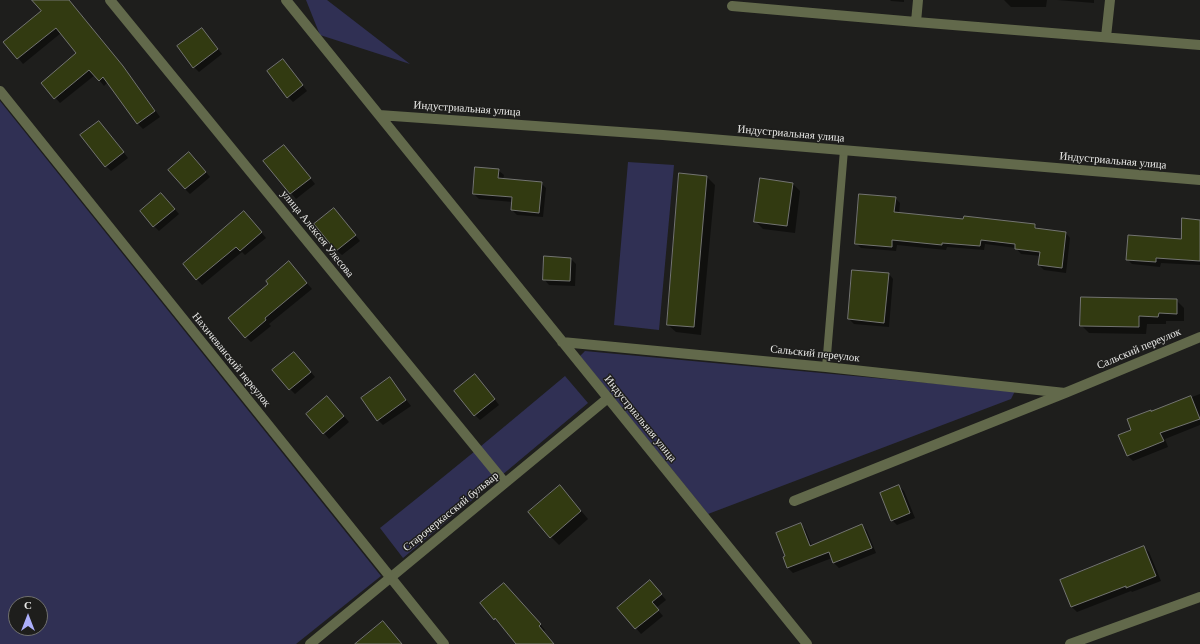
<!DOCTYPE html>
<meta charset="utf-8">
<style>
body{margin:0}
#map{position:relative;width:1200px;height:644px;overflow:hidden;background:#1e1e1c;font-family:Georgia,serif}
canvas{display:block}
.north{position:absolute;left:8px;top:596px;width:40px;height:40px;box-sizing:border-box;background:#1e1e1c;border:1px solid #70706e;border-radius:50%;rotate:0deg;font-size:11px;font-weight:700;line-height:16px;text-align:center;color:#eaeae8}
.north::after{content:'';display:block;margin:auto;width:14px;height:18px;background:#acaffb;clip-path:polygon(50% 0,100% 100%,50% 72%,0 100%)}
</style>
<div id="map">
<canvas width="1200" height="644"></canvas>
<div class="north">С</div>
</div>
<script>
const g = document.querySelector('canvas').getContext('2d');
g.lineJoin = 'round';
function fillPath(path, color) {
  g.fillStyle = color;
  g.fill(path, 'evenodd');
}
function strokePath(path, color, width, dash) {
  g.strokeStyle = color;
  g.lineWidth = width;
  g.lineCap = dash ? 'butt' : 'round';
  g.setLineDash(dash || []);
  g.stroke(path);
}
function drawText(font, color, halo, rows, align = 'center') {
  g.font = font + ' Georgia,serif';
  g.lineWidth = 3;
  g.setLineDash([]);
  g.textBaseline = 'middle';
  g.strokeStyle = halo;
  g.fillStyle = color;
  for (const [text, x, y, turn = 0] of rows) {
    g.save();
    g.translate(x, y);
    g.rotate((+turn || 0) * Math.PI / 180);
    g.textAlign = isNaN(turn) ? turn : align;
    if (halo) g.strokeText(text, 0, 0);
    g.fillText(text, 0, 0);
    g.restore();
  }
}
fillPath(new Path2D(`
 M 306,0 L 327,0 L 410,64 L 320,35 Z
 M 0,101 L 381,576 L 296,644 L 0,644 ZM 16,604 L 40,604 L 40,628 L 16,628 Z
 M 628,162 L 674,165 L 659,330 L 614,325 Z
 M 585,351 L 1015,391 L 1011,399 L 708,514 L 580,356 Z
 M 565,376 L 588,403 L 403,558 L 380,528 C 443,478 504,427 565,376 Z`), '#303054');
fillPath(new Path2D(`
 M 33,0 L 69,0 L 128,73 L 160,117 L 143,129 L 138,124 L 108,82 L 104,86 L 95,75 L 60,103 L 42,83 L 78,53 L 61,33 L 23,64 L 5,42 L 42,11 Z
 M 890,0 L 904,0 L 904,2 L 891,1 Z
 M 1004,0 L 1047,0 L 1046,7 L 1011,7 Z
 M 1057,0 L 1094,0 L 1094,3 Z
 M 202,29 L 222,54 L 199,72 L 194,67 Z
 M 288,66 L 307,91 L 293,102 L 288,97 Z
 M 104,127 L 128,158 L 111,171 L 106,166 Z
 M 289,151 L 315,184 L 296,199 L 265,161 Z
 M 194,158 L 210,177 L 190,194 L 185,189 Z
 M 498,170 L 504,175 L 503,179 L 541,183 L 546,188 L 543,217 L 517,215 L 512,210 L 513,202 L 479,199 L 474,194 Z
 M 680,174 L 707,177 L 715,185 L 701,335 L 676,332 L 668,325 Z
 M 792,183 L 800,191 L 795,233 L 763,229 L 755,221 Z
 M 161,194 L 179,214 L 159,231 L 154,226 Z
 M 895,198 L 900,203 L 899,214 L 964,220 L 965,217 L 1035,225 L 1040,230 L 1066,233 L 1070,238 L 1066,273 L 1044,270 L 1039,265 L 1041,256 L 1021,254 L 1016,248 L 985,244 L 984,250 L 947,247 L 946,250 L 897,245 L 896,251 L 861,248 L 856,243 Z
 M 339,215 L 360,241 L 342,255 L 336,250 Z
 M 249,218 L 266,238 L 245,255 L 242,252 L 202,285 L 184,264 Z
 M 1200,221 L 1200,265 L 1161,263 L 1160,267 L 1132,264 L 1127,259 L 1181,240 Z
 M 545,257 L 571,259 L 576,264 L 575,286 L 549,285 L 544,279 Z
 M 294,268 L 312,289 L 269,324 L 271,326 L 251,342 L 246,337 Z
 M 889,274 L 893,279 L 889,327 L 854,324 L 849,319 Z
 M 1176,300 L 1184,308 L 1184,321 L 1166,321 L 1166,324 L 1147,324 L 1146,334 L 1089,333 L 1081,325 Z
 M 299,358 L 315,377 L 295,394 L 290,389 Z
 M 390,379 L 411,406 L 383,425 L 378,420 Z
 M 480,380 L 499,405 L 480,420 L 475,415 Z
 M 1200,394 L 1200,425 L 1165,439 L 1168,447 L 1133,461 L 1128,456 L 1120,435 L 1132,430 L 1151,412 Z
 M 332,402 L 349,422 L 329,439 L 324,433 Z
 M 899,486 L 904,491 L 915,518 L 897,525 L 892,520 Z
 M 567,494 L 588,519 L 559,545 L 551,537 Z
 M 800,524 L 805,529 L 812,546 L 862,525 L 867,531 L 876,553 L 839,568 L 834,563 L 832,558 L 793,573 L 788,568 L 784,557 L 786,556 Z
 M 1144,547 L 1149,552 L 1161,581 L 1132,592 L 1131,591 L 1077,612 L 1072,607 L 1061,581 Z
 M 655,587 L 666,600 L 656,608 L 663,616 L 641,634 L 619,608 Z
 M 509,589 L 545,630 L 543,632 L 553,644 L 518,644 L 482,603 Z
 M 383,622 L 402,644 L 357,644 Z`), '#0007');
const building = new Path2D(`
 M 32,0 L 69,0 L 123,66 L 155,111 L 137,124 L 103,77 L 99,81 L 89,70 L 54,99 L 41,83 L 76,53 L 56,28 L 17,59 L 3,42 L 41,11 Z
 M 202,28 L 218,49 L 193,68 L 177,46 Z
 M 283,59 L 303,85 L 287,98 L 267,71 Z
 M 99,121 L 124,152 L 105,167 L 80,135 Z
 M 284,145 L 311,178 L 290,194 L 263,161 Z
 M 189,152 L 206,172 L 185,189 L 168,170 Z
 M 475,167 L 499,169 L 498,178 L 542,182 L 539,213 L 511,210 L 512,197 L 473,194 Z
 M 679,173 L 707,176 L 694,327 L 667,325 Z
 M 760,178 L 793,183 L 787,226 L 754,222 Z
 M 161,193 L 175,209 L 153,227 L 140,211 Z
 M 859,194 L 896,197 L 894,212 L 963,219 L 964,216 L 1035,224 L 1035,228 L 1066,232 L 1062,268 L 1038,265 L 1040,252 L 1015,249 L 1015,244 L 981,240 L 980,246 L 942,243 L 942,245 L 892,240 L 892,247 L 855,244 Z
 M 334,208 L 356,235 L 336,251 L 314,224 Z
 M 244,211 L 262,232 L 240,251 L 236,247 L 196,280 L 183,264 Z
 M 1182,218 L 1200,220 L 1200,261 L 1156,258 L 1156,262 L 1126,260 L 1128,235 L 1181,239 Z
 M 544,256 L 571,258 L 570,281 L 543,280 Z
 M 289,261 L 307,283 L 265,318 L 266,320 L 245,338 L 228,318 L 268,284 L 266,281 Z
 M 852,270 L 889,273 L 884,323 L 848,319 Z
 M 1081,297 L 1177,299 L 1177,314 L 1159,313 L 1158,317 L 1139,316 L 1139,327 L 1080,326 Z
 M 294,352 L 311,372 L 289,390 L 272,370 Z
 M 475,374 L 495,399 L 474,416 L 454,391 Z
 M 390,377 L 406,400 L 377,421 L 361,398 Z
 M 327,396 L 344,416 L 323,434 L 306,414 Z
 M 1191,396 L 1200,419 L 1160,433 L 1164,441 L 1127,456 L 1118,435 L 1131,430 L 1127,419 L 1151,410 L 1151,411 Z
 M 560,485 L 581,511 L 550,538 L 528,512 Z
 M 899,485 L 910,513 L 891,521 L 880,493 Z
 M 801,523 L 810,546 L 862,524 L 872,548 L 833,563 L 829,552 L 787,568 L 783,557 L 785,556 L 776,533 Z
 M 1144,546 L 1156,576 L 1126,588 L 1126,586 L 1071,607 L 1060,580 Z
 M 650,580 L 662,594 L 652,602 L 659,610 L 635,629 L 617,608 Z
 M 504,583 L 541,624 L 539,626 L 554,644 L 516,644 L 495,618 L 494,620 L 480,603 Z
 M 383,621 L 402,644 L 355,644 Z`);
fillPath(building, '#323a11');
strokePath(building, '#737471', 1);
strokePath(new Path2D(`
 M 826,367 L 844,150`), '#62694b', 8);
strokePath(new Path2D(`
 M 110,0 L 505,483
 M 286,0 L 807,644
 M 732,6 L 916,22 L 1200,45
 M 916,22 L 918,0
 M 1106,37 L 1110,0
 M 0,91 L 444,644
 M 379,115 L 663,135 L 1200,180
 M 562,342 L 826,367 L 1065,393
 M 794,501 L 1065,393 L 1200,337
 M 310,644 L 608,398
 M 1070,644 L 1200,597`), '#62694b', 10);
drawText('11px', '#eaeae8', '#1e1e1c', [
 ["Индустриальная улица",467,109,4],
 ["Индустриальная улица",791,134,5],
 ["Индустриальная улица",1113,161,5],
 ["улица Алексея Улесова",317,234,51],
 ["Сальский переулок",1139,349,-23],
 ["Сальский переулок",815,354,6],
 ["Нахичеванский переулок",231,360,51],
 ["Индустриальная улица",640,419,51],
 ["Старочеркасский бульвар",451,512,-39]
]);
</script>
